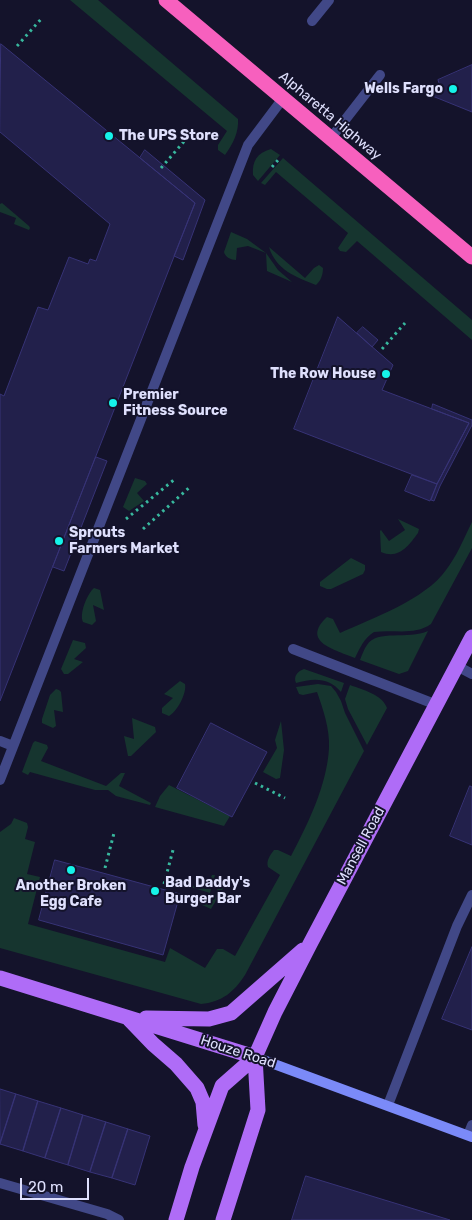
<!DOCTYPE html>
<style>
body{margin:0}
#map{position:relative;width:472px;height:1220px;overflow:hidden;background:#14132b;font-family:Rubik,sans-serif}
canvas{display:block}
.scale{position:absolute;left:20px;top:1178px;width:69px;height:22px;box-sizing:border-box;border:2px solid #dfe0fd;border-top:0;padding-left:6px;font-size:15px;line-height:18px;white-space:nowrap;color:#dfe0fd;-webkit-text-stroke:4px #14132b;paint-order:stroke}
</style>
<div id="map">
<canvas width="472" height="1220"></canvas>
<div class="scale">20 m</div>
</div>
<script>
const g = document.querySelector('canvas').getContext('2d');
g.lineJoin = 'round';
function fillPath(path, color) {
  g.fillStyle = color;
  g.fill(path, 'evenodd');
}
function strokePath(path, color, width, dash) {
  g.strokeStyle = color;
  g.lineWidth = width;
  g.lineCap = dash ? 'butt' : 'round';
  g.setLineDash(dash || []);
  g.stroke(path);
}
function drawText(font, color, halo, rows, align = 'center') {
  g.font = font + ' Rubik,sans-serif';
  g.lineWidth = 4;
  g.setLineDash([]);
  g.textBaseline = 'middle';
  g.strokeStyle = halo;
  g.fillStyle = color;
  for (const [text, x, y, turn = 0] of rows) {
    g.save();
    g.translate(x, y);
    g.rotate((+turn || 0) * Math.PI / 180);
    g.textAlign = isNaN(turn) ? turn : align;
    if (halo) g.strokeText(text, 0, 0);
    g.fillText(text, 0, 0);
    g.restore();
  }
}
fillPath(new Path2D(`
 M 70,0 L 98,0 L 238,119 C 239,132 233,144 225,155 L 218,150 L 218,145 L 227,131 Z
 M 271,149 L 280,155 L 258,181 L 253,175 C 252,161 257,153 271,149 Z
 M 283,158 L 472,320 L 472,340 L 357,241 L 346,252 L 340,251 L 338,248 L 348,233 L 276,172 L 265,185 L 261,183 Z
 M 2,203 L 29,226 L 30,228 L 29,230 L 14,224 L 16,218 L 0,212 L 0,204 Z
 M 231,232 L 247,239 L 266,253 L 278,270 L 292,282 L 267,271 L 266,253 L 248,246 L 237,248 L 236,260 C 231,260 225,257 224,252 Z
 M 269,247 L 305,278 L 314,268 L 319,265 L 323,268 C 323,274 321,281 316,285 C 296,277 276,270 269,247 Z
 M 135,478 L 145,481 L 147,484 L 137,493 L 144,501 L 129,511 L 123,507 Z
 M 398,519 L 419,529 L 418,533 C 409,545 399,560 381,552 L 380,531 L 381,530 L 389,541 L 405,530 Z
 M 472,522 L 472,548 L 431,624 C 414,636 394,629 374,632 C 364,638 360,648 355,658 C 336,650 300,642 327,617 L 333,619 L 340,633 C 371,619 426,599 446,570 C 457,556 464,538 472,522 Z
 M 351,558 L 365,565 L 365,570 L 363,574 L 331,589 L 327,589 L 320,586 L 320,582 Z
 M 94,588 L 100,590 L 104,610 L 93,605 L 96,621 L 92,625 L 83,622 C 79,614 87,594 94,588 Z
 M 428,631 L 408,671 L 399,674 L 360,660 C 362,655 364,649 367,645 C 377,629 408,640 428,631 Z
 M 73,640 L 85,643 L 86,648 L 74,659 L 83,662 L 68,674 L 64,674 L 61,669 Z
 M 304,669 L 344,683 L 341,692 C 329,677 313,678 296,683 C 293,676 298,671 304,669 Z
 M 180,681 L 185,684 C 187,693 177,712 169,716 L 162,713 L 162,708 L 173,698 L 164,694 Z
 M 318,684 L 331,686 L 336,692 L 341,701 L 345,713 L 364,751 L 245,975 C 234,992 222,1002 201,1004 L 0,948 L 0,832 L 11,824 L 14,818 L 27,823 L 28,827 L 25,839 L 35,842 L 27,874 L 40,877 L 28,924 L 165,962 L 170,948 L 205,968 L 217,949 L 223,949 L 235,956 L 280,875 L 268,867 C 266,861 270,855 274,850 L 278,850 L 291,856 C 308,824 327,785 329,748 C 330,729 323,709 317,692 L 303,695 L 299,694 L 296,687 Z
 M 350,685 C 363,690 382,694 387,708 L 367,745 L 348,709 L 345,699 Z
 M 56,689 L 59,690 L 61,692 L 63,712 L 54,710 L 56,726 L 53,728 L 42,723 L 42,719 L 50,695 Z
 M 132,718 L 155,727 L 156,732 L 131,756 L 128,756 L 124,736 L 134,739 Z
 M 281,721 L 284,750 L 280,778 L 276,779 L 263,772 L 277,748 L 275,740 Z
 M 35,741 L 47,745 L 48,748 L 41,761 L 106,786 L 121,773 L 125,773 L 119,786 L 151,803 L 150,805 L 116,796 L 108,790 L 95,790 L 30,772 L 28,775 L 22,772 L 33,743 Z
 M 169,785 L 230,816 L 224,826 L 155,807 L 160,796 Z
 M 212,875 L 215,875 L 210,893 L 171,881 L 172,880 L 206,889 Z
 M 221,877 L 224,883 L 224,887 L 211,909 L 193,901 L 195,896 L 214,900 Z`), '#16352f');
const building = new Path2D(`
 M 1,44 L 195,203 L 0,701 L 0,394 L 4,396 L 38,307 L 48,310 L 69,257 L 88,264 L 90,259 L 96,261 L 110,224 L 0,132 Z
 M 472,65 L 472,112 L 420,91 L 421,88 L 430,91 L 440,86 L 438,80 Z
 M 145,150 L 205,200 L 183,260 L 174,256 L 195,203 L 140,158 Z
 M 338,317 L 393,365 L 382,390 L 469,423 L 437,484 L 294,429 Z
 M 363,327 L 378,340 L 372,347 L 357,333 Z
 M 433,404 L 472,420 L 472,425 L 440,486 L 434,501 L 431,500 L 437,484 L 469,423 L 432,409 Z
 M 96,457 L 107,461 L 64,571 L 53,567 Z
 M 412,475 L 437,484 L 430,501 L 405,491 Z
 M 211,723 L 267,752 L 232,817 L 177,788 Z
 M 470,786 L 472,787 L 472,845 L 450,836 Z
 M 55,860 L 180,894 L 163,955 L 39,920 Z
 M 472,947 L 472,1030 L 442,1019 Z
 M 0,1089 L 16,1094 L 0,1144 Z
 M 16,1094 L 38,1101 L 23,1151 L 0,1144 Z
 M 38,1101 L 61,1108 L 45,1158 L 23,1151 Z
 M 61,1108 L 83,1115 L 68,1165 L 45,1158 Z
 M 83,1115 L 106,1122 L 90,1172 L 68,1165 Z
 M 106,1122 L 128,1129 L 112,1178 L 90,1172 Z
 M 128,1129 L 150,1136 L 135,1185 L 112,1178 Z
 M 306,1176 L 450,1220 L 292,1220 Z`);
fillPath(building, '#22204b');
strokePath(building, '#373376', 1);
strokePath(new Path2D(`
 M 17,46 L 42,18
 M 272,167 L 279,159
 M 161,168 L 187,138
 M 382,349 L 405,323
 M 126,519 L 175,479
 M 143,529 L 191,486
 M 255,783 L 285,798
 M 105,868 L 114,833
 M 164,884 L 173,850`), '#38b89e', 3, [2.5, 4]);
strokePath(new Path2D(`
 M 312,21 L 329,0
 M 331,138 L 380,75
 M 293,649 L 437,705
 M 457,666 L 472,674
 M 0,741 L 13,746
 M 0,780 L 248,145 L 284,97
 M 388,1105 L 457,926 L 472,895
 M 468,1135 L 472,1125
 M 0,1183 L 107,1214 L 119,1220`), '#414887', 10);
strokePath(new Path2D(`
 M 255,1057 L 472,1137`), '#7b8af8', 10);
strokePath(new Path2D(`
 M 0,978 L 255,1057
 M 128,1018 L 153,1044 L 176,1064 L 197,1088 L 203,1102 L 205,1125
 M 146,1018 L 209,1019 L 231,1013 L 303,950
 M 176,1220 L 192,1167 L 222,1086 L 255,1057 L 275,1012 L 310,944 L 472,637
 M 223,1220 L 258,1110 L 255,1057`), '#af6cf7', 15);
strokePath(new Path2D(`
 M 166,0 L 472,257`), '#f760be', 15);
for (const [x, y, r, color] of [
 [453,89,5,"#15f3e9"],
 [109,136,5,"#15f3e9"],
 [386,374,5,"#15f3e9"],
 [113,403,5,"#15f3e9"],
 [59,541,5,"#15f3e9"],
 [71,870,5,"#15f3e9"],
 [155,891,5,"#15f3e9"]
]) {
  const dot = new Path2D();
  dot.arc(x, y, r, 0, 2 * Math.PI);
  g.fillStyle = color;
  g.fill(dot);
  strokePath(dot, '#14132b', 2);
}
drawText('bold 14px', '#dfe0fd', '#14132b', [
 ["Wells Fargo",443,89,"right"],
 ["The UPS Store",119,136],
 ["The Row House",376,374,"right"],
 ["Premier",123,395],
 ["Fitness Source",123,411],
 ["Sprouts",69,533],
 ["Farmers Market",69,549],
 ["Bad Daddy's",165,883],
 ["Burger Bar",165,899],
 ["Another Broken",71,886,"center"],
 ["Egg Cafe",71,902,"center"]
], 'left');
drawText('14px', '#dfe0fd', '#14132b', [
 ["Alpharetta Highway",330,116,40],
 ["Mansell Road",361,846,-62],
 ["Houze Road",238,1052,18]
]);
</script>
